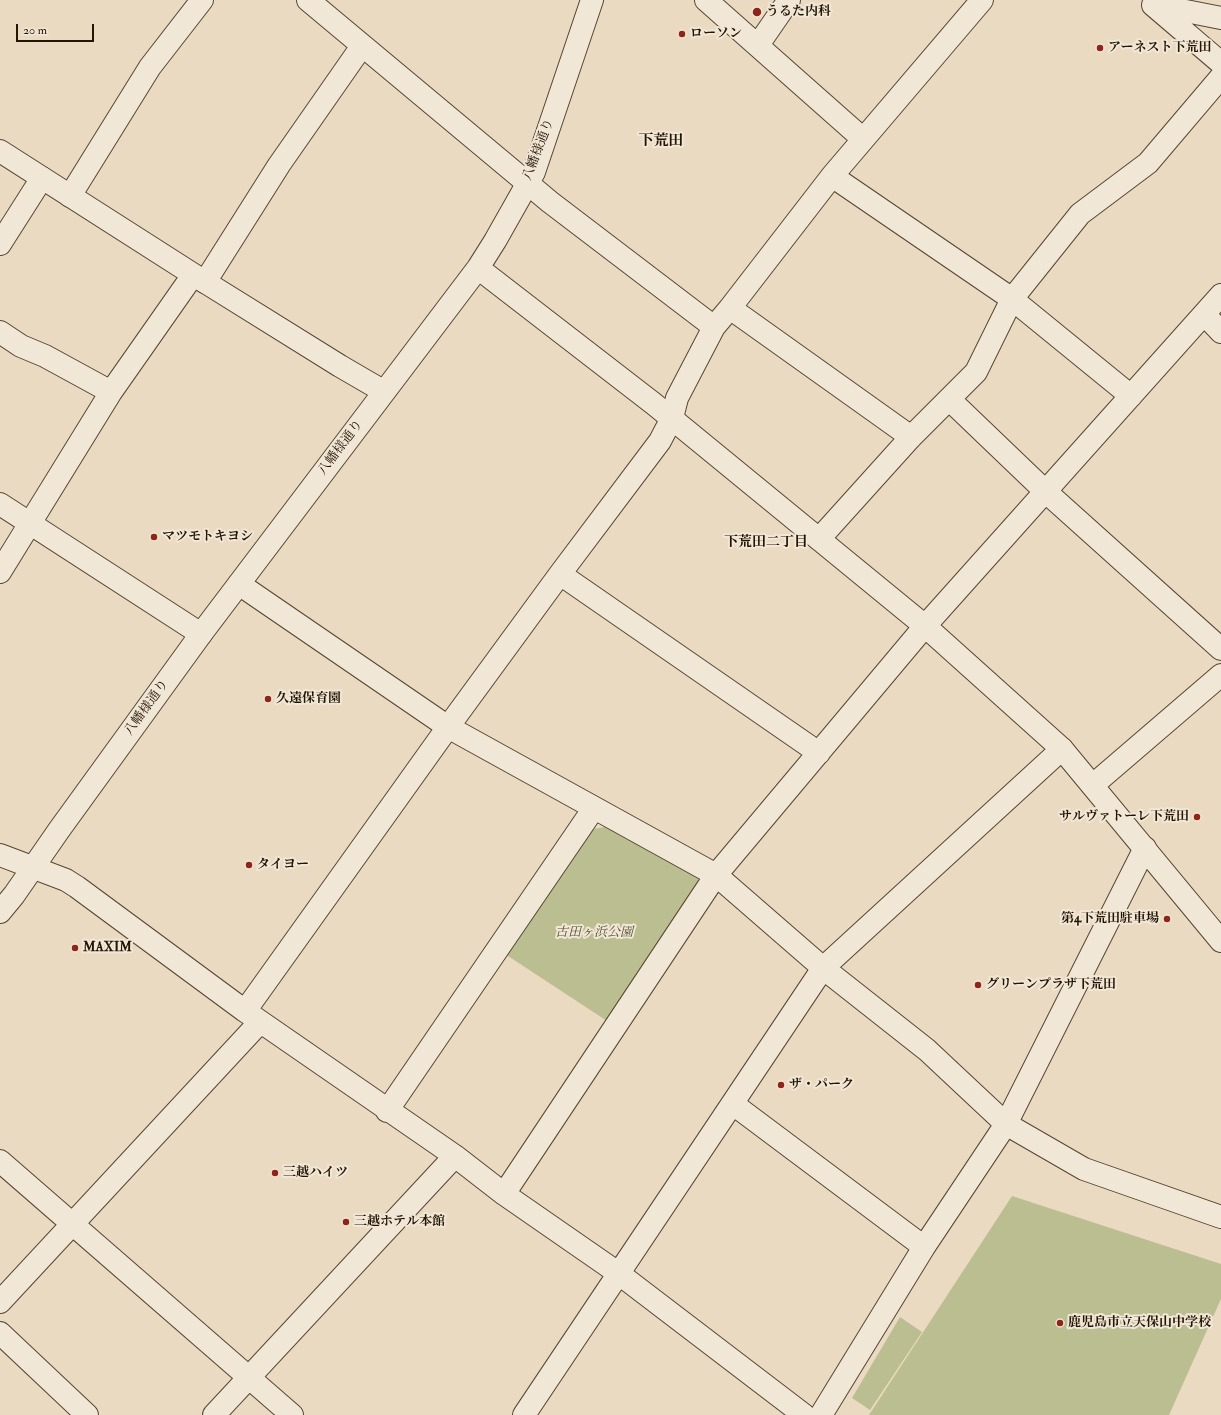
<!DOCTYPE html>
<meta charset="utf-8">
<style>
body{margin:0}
#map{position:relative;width:1221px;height:1415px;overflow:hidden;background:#eadac1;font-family:"IM FELL Double Pica",serif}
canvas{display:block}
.scale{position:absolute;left:16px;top:24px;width:78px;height:18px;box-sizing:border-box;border:2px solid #241502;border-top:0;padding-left:5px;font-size:12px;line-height:14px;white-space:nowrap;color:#241502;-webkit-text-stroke:3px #f1e7d7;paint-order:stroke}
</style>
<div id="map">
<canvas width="1221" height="1415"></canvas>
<div class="scale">20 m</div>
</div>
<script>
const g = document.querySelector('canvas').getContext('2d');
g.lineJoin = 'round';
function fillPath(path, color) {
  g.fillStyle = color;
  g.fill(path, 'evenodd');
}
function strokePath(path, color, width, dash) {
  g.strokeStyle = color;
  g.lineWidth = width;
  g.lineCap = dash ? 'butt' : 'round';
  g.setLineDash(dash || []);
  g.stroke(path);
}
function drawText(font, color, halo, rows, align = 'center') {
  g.font = font + ' "IM FELL Double Pica","Noto Serif JP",serif';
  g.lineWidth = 4;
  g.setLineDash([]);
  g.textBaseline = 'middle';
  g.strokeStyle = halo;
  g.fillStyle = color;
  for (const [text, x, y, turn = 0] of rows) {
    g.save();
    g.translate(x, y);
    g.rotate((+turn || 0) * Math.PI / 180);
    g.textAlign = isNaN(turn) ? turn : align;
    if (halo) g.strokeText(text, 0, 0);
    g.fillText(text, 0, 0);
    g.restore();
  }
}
fillPath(new Path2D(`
 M 610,826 L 697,876 L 700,887 L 607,1021 L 505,954 L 593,829 Z
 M 1012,1196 L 1221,1264 L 1221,1299 L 1169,1415 L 869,1415 Z
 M 900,1317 L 922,1332 L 870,1410 L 852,1398 Z`), '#bbbe90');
const minor = new Path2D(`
 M 308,0 L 550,202 L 714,327
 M 706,0 L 863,139
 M 1153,5 L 1221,63
 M 1155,5 L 1221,18
 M 758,45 L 789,0
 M 832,176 L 1012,299 L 1131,396
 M 70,196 L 150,67 L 202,0
 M 0,244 L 42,178
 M 205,282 L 279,165 L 362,46
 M 730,308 L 911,437
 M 1204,314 L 1221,332
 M 0,332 L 21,346 L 45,356 L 111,392
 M 949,399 L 1045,491 L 1221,649
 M 0,504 L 201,634
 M 819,539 L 911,437 L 976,372 L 1012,299 L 1080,214 L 1148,163 L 1221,77
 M 0,572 L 111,392 L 193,275
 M 560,574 L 819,753
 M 239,584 L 448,727 L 716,875 L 823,968 L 927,1050 L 1006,1124 L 1084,1169 L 1221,1217
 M 1093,785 L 1221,675
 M 0,855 L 66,880 L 77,887 L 245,1011 L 455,1156 L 504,1194 L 618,1273 L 804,1415
 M 245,1011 L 448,727 L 560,574 L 660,441 L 672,418 L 677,398 L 714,327 L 730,308 L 832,176 L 982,0
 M 733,1104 L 924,1247
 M 387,1111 L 594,808
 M 0,1161 L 292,1415
 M 504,1194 L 716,875 L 925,626 L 1221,295
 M 0,1302 L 260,1022
 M 0,1333 L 87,1415
 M 214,1415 L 455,1156
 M 524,1415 L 823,968 L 1062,749
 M 821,1415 L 924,1247 L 1006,1124 L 1145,848`);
const tertiary = new Path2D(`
 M 0,151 L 205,282 L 340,366 L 383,391
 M 478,268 L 654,404 L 925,626 L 1062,749 L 1221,941
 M 0,912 L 14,895 L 59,830 L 201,634 L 478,268 L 495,241 L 534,172 L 592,0`);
strokePath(minor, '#564632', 24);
strokePath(tertiary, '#564632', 24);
strokePath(minor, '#f1e7d7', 22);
strokePath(tertiary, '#f1e7d7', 22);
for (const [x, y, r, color] of [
 [757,12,5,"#8f2418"],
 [682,34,4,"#8f2418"],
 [1100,48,4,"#8f2418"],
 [154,537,4,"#8f2418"],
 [268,699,4,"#8f2418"],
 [1197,817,4,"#8f2418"],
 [249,865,4,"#8f2418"],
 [1167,919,4,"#8f2418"],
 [75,948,4,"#8f2418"],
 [978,985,4,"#8f2418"],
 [781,1085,4,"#8f2418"],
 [275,1173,4,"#8f2418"],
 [346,1222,4,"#8f2418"],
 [1060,1323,4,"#8f2418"]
]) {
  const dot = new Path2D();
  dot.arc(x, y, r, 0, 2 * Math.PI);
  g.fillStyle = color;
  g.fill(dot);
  strokePath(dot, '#f1e7d7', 1.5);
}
drawText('bold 13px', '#241502', '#f1e7d7', [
 ["うるた内科",766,12],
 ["ローソン",690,34],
 ["アーネスト下荒田",1108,48],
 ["マツモトキヨシ",162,537],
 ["久遠保育園",276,699],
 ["サルヴァトーレ下荒田",1189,817,"right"],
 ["タイヨー",257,865],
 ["第4下荒田駐車場",1159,919,"right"],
 ["MAXIM",83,948],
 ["グリーンプラザ下荒田",986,985],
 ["ザ・パーク",789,1085],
 ["三越ハイツ",283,1173],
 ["三越ホテル本館",354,1222],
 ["鹿児島市立天保山中学校",1068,1323]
], 'left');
drawText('13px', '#241502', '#f1e7d7', [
 ["八幡様通り",539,150,-69],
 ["八幡様通り",341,448,-53],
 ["八幡様通り",147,708,-54]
]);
drawText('italic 13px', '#595034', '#f1e7d7', [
 ["古田ヶ浜公園",594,933]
]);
drawText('bold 14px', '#241502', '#f1e7d7', [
 ["下荒田二丁目",766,543]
]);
drawText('bold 15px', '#241502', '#f1e7d7', [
 ["下荒田",661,142]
]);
</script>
